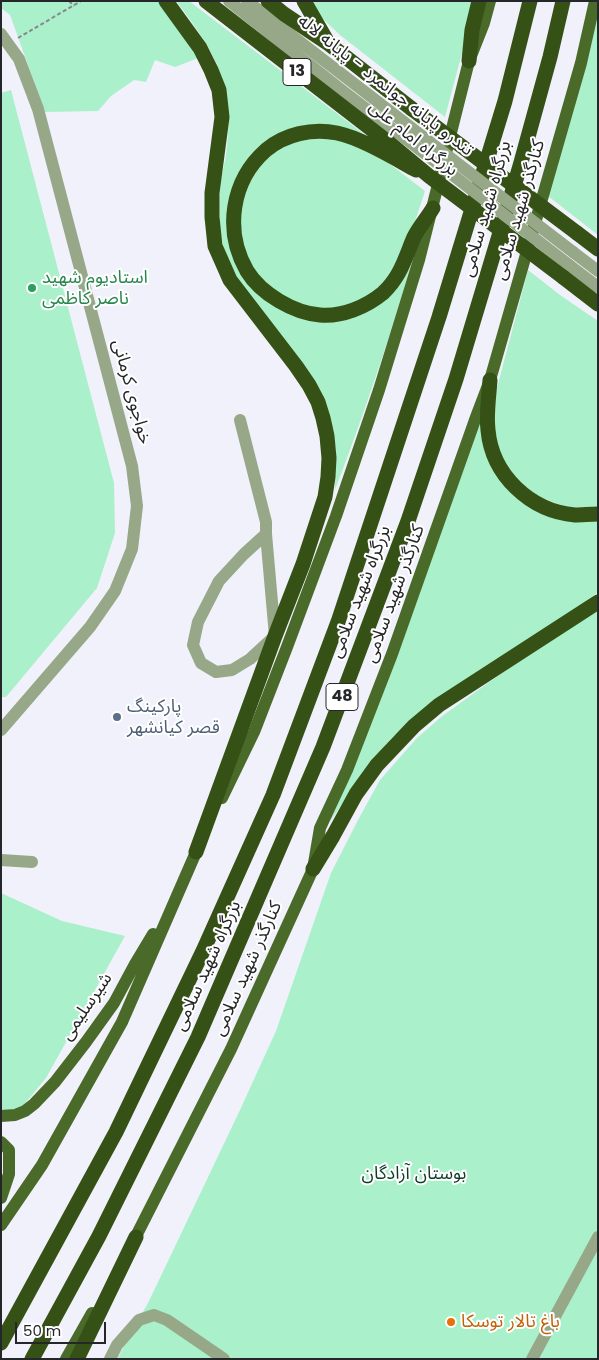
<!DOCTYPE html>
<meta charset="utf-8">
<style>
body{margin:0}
#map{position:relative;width:599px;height:1360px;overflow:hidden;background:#f1f1fb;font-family:Poppins,sans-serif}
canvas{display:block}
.frame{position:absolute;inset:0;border:2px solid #252629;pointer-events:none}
.scale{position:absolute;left:15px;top:1322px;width:91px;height:22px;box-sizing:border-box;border:2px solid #252629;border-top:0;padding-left:6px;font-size:15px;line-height:18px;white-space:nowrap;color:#252629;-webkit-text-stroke:4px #fff;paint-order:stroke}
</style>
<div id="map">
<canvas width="599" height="1360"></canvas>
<div class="frame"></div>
<div class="scale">50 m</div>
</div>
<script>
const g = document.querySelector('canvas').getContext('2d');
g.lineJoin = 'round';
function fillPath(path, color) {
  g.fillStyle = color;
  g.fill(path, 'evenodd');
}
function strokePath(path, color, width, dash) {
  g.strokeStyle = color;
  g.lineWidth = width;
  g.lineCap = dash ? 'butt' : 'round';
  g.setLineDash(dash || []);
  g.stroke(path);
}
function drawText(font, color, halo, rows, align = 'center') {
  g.font = font + ' Poppins,"Noto Sans Arabic",sans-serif';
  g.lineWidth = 4;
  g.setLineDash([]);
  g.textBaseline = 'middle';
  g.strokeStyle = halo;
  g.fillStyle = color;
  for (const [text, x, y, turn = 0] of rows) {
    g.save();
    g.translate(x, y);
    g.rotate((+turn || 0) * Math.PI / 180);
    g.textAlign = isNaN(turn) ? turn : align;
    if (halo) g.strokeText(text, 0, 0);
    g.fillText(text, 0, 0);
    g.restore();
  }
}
fillPath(new Path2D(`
 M 1,1 L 158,1 L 171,18 L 198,58 L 175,67 L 155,60 L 146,82 L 134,80 L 111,96 L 98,111 L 45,112 L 10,15 L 1,8 Z
 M 176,1 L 189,1 L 381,147 L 335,128 L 254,156 L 229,233 L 279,306 L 361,312 L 418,239 C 395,324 366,408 335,490 L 336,453 L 334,431 C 310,394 286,356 262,319 C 248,296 229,272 223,245 C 219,229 219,197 221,181 C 222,172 225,163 226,154 C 236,87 216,53 176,1 Z
 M 310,1 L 476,1 L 445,117 L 340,35 L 321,17 Z
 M 598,11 L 598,235 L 548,196 Z
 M 11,90 L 114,483 L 115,533 L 97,588 L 6,697 L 1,697 L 1,93 Z
 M 298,138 L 341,139 L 386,161 L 425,191 L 405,252 L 389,280 L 362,302 L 322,311 L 299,306 L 262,282 L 241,248 L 240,199 L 266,156 Z
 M 528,270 L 560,295 L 598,321 L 598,509 L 556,507 L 523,488 L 497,450 L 492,407 Z
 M 487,397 L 507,485 L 598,519 L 598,592 L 559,621 L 410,721 L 390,740 L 364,771 L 330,822 L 347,782 Z
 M 598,611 L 598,1359 L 117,1359 L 149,1301 L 240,1110 L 276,1031 L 331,873 L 358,820 L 380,780 L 416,739 L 441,717 L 528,654 Z
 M 1,893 L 62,921 L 125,936 L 46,1078 L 22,1107 L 4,1111 L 1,1111 Z`), '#aaf0cb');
strokePath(new Path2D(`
 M 69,1 L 74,6
 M 18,38 L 81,1`), '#87888e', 2, [4, 2.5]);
strokePath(new Path2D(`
 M 229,1 L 344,92 L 419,149
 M 247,1 L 422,136
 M 1,34 L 19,59 L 38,109 L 132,466 L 137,506 L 132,549 L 115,591 L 90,627 L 1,730
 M 573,252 L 598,271
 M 569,265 L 598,287
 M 240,420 L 266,522 L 266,534 L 275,636 L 250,659 L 232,670 L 216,672 L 201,663 L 193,645 L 198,622 L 219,581 L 244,554 L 266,534
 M 1,860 L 32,862
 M 110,1359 L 117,1345 L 139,1320 L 154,1315 L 167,1320 L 224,1359
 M 532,1359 L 598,1237`), '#96a887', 12);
strokePath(new Path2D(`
 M 222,798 L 254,732 L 287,647 L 336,516 L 379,390 L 419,260 L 469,61 L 484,23 L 490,1
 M 1,1116 L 15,1115 L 25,1111 L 34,1104 L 55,1082 L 86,1042 L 114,1003 L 135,964 L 153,934
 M 1,1142 L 9,1150 L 9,1174 L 1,1198
 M 1,1225 L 42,1165 L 122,1022 L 200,843
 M 132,1244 L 231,1049 L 313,869 L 320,828 L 347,770 L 392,654 L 476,417 L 490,380 L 581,63 L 595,1
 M 66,1359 L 92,1313`), '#4a6a2a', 12);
strokePath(new Path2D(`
 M 166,1 L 200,48 L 211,70 L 219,90 L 222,117 L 212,193 L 212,217 L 215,246 L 230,280 L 296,366 L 309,385 L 318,402 L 323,418 L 327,436 L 329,458 L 328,477 L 325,497 L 303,564 L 275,636 L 196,852
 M 206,1 L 388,142
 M 268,1 L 284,14 L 329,44 L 412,109
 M 304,1 L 327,41
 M 469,61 L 472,30 L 479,1
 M 416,170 C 394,158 361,138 337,133 C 312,128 285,134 266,150 C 231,181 224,231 247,271 C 261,294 294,313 320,315 C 342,317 366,307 383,293 C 401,276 405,258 414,237 C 419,227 427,218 433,208
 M 577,233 L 598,249
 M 563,277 L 598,304
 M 490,380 C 489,396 486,414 488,430 C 492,475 530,511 575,515 C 582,515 590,514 598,514
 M 313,869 L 333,836 L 356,794 L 377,765 L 414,726 L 439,705 L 598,602
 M 1,1343 L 116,1132 L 203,951 L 273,795 L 338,622 L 439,317 L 505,101 L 530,1
 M 32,1359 L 99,1236 L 198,1037 L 323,747 L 408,521 L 456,379 L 520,166 L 550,57 L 563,1
 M 77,1359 L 136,1237`), '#355115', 15);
strokePath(new Path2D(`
 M 422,136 L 573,252
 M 419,149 L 569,265`), '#96a887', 12);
strokePath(new Path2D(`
 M 412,109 L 577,233
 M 388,142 L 429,176 L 563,277`), '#355115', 15);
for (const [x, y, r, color] of [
 [32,288,5,"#2e9e5b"],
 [117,717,5,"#5c6f8a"],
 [451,1322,5,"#e8710a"]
]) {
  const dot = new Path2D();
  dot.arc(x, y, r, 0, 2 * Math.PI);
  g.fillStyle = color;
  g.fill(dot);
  strokePath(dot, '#fff', 2);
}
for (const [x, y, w] of [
 [297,72,28],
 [342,697,32]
]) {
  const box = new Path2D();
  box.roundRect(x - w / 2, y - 13.5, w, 27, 4);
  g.fillStyle = '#fff';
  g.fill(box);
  strokePath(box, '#252629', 1);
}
drawText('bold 16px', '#252629', null, [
 ["13",297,72],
 ["48",342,697]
]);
drawText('18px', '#252629', '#fff', [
 ["تندرو پایانه جوانمرد - پایانه لاله",385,86,38],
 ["بزرگراه امام علی",413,139,39],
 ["بزرگراه شهید سلامی",487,209,-74],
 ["کنارگذر شهید سلامی",520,210,-74],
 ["خواجوی کرمانی",131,392,75],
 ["بزرگراه شهید سلامی",361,592,-69],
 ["کنارگذر شهید سلامی",395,594,-70],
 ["بزرگراه شهید سلامی",208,966,-66],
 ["کنارگذر شهید سلامی",248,969,-66],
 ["شیرسلیمی",87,1007,-56]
]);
drawText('18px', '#27864d', '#fff', [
 ["استادیوم شهید",42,278],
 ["ناصر کاظمی",42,299]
], 'left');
drawText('18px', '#4e5e75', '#fff', [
 ["پارکینگ",127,707],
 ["قصر کیانشهر",127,728]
], 'left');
drawText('18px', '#0e3a27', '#fff', [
 ["بوستان آزادگان",414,1174]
]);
drawText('18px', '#c56008', '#fff', [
 ["باغ تالار توسکا",461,1322]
], 'left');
</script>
